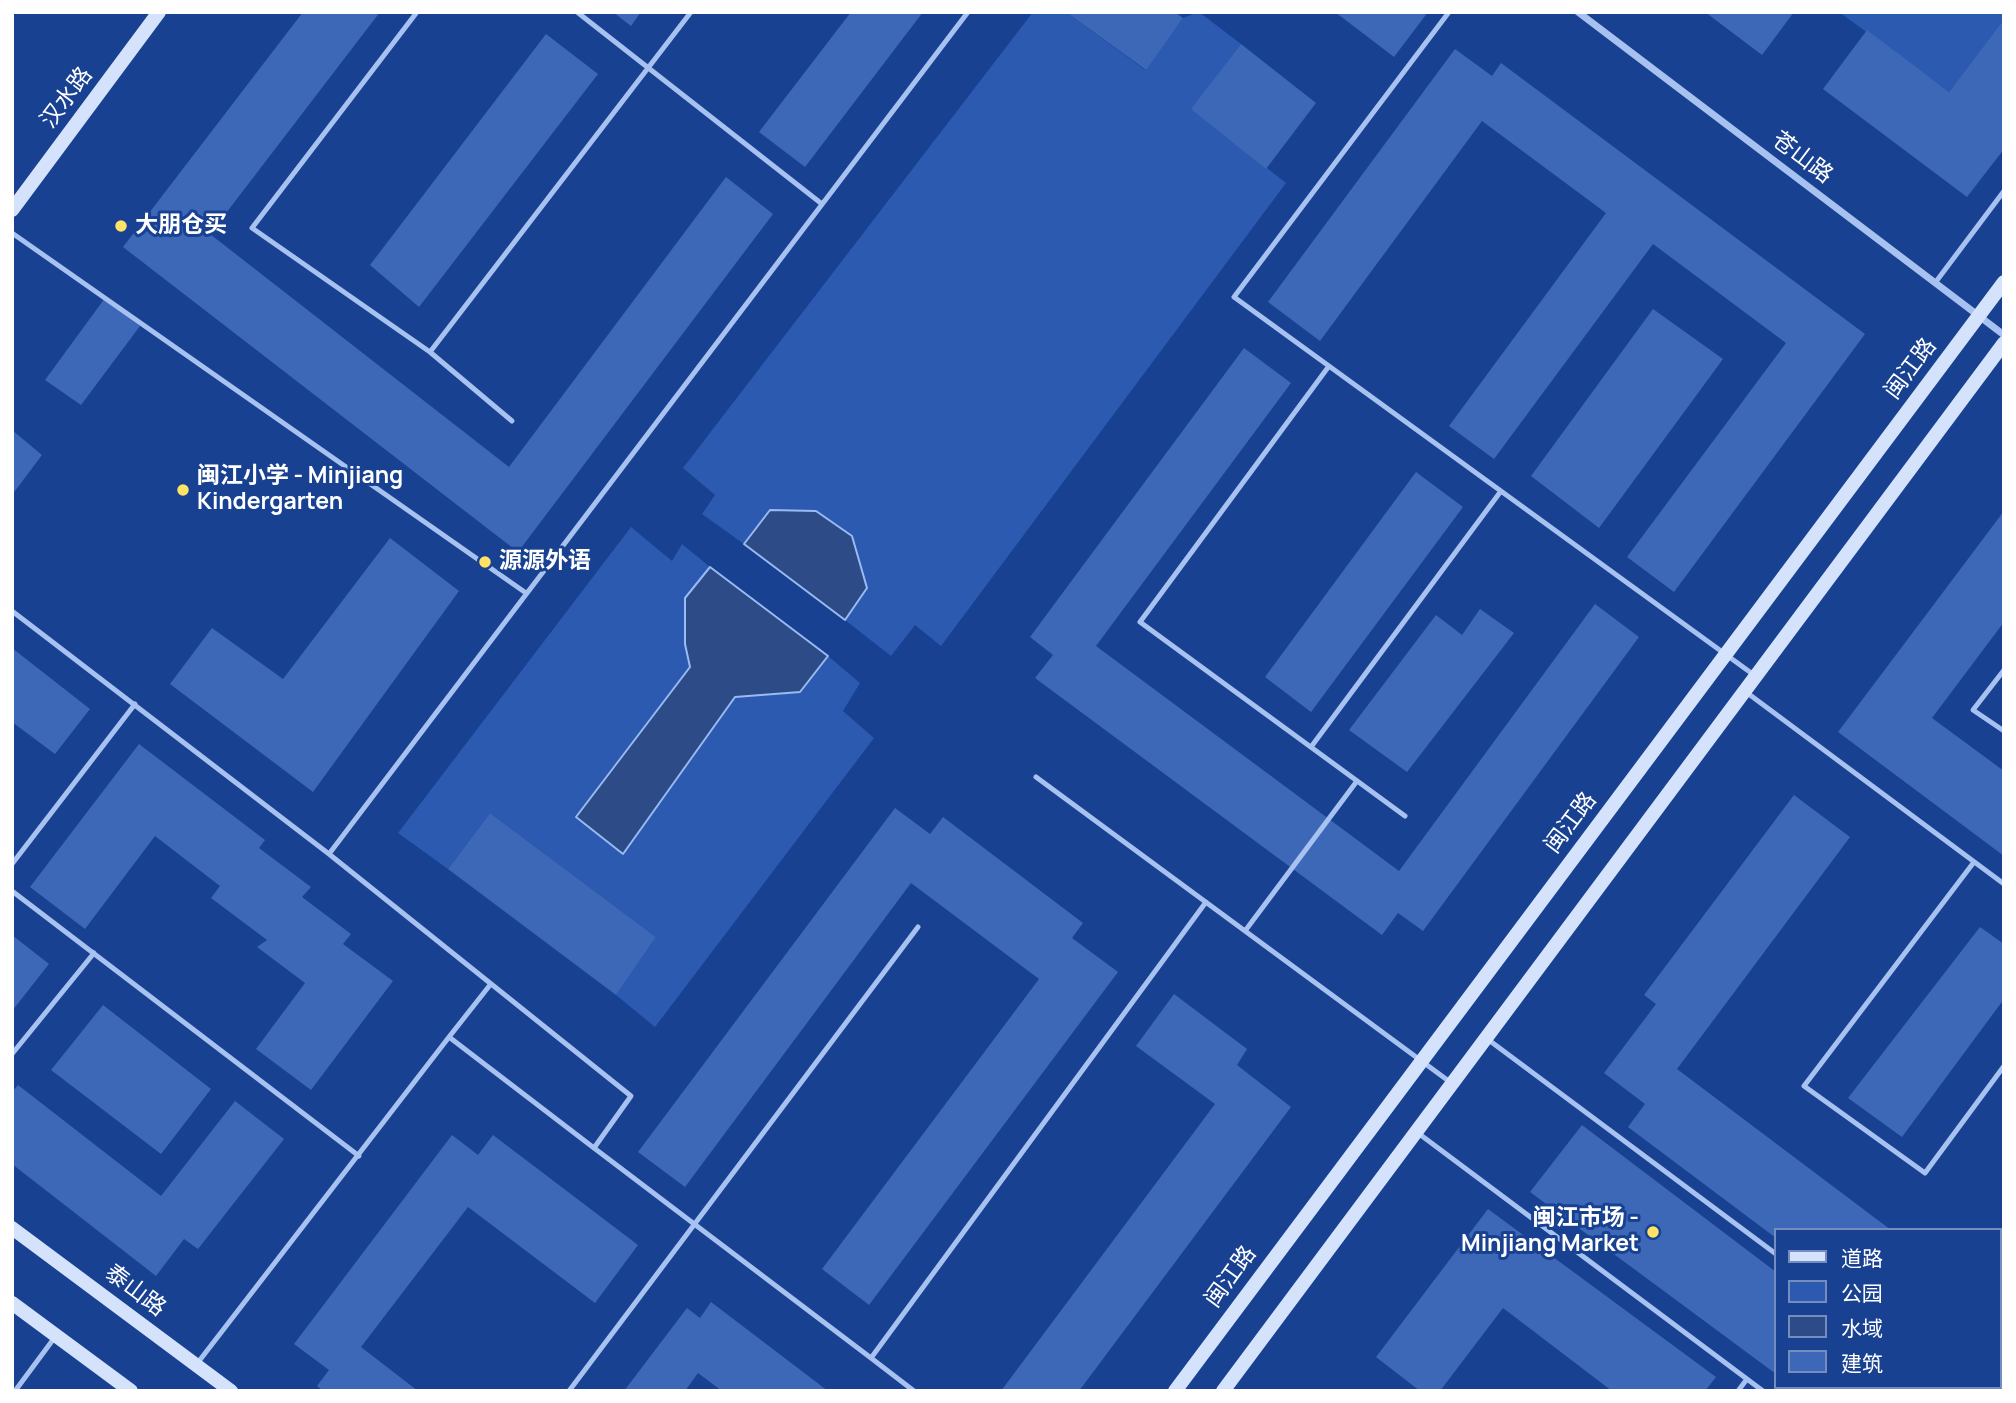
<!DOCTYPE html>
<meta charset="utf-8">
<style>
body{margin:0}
#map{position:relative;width:2016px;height:1403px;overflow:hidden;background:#184192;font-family:Manrope,"Noto Sans SC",sans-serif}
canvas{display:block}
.frame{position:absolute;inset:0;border:14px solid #fff;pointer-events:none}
.legend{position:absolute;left:1774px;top:1228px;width:228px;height:161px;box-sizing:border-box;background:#184192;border:2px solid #748dbe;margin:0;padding:9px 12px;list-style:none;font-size:21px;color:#fff}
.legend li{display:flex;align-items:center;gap:14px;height:35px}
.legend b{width:35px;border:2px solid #748dbe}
</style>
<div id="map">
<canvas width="2016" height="1403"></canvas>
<div class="frame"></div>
<ul class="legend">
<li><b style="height:9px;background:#d5e2fb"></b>道路</li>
<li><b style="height:19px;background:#2b5ab0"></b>公园</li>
<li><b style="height:19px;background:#2d4b87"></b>水域</li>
<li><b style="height:19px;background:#3d68b8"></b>建筑</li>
</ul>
</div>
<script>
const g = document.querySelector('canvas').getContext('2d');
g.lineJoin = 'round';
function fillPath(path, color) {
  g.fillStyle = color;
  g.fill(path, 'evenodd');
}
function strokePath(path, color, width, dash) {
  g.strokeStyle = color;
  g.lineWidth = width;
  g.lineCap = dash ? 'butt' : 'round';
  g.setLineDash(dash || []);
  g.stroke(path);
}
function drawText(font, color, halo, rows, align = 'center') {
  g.font = font + ' Manrope,"Noto Sans SC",sans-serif';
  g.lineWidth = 6;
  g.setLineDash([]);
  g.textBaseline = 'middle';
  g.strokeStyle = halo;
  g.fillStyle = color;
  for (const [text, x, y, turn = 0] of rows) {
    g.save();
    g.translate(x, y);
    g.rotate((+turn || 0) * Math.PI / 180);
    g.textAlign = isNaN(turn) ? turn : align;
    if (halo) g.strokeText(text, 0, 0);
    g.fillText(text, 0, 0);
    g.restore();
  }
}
fillPath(new Path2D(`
 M 1033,12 L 1066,12 L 1145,70 L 1183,18 L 1199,12 L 1241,44 L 1192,109 L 1286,183 L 941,646 L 915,625 L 891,656 L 845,620 L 867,588 L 852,536 L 816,511 L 770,510 L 744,544 L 702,514 L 715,495 L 683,468 Z
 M 1839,12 L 2004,12 L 2004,19 L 1949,92 Z
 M 631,527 L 672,561 L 682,544 L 710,567 L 685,598 L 685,644 L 690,667 L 576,817 L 623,853 L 735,697 L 800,692 L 828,656 L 860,683 L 843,711 L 874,738 L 655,1027 L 616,995 L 656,937 L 490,813 L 448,869 L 398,833 Z`), '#2b5ab0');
const water = new Path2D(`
 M 770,510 L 816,511 L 852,536 L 867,588 L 845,620 L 744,544 Z
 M 710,567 L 828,656 L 800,692 L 735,697 L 623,854 L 576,817 L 690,667 L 685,644 L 685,598 Z`);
fillPath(water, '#2d4b87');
strokePath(water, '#9abaf2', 2);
fillPath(new Path2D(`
 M 303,12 L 380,12 L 210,234 L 509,467 L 726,177 L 773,214 L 518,552 L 123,247 Z
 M 613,12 L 641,12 L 631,26 Z
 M 851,12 L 923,12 L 805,167 L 759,132 Z
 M 1066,12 L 1175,12 L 1183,18 L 1146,70 Z
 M 1335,12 L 1428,12 L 1394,57 Z
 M 1705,12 L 1794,12 L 1762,55 Z
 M 2004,19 L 2004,149 L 1967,197 L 1823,89 L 1867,30 L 1949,92 Z
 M 546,34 L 598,74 L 419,307 L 370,265 Z
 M 1241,44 L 1316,103 L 1266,169 L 1191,109 Z
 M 1455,49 L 1492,76 L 1501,63 L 1865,334 L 1674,592 L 1627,557 L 1786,343 L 1653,244 L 1494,459 L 1449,426 L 1606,213 L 1482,121 L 1320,341 L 1268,302 Z
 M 105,298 L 140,326 L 81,405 L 45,380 Z
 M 1653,309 L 1723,359 L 1599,528 L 1531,476 Z
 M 1244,348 L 1291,383 L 1096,646 L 1399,871 L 1595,604 L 1639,637 L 1423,931 L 1398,913 L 1382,935 L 1035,678 L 1053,655 L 1030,637 Z
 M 12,430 L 42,455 L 12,495 Z
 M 1416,472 L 1463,507 L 1311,712 L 1265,677 Z
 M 2004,511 L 2004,622 L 1932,718 L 2004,771 L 2004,856 L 1838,732 Z
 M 390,538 L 459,591 L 313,792 L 170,684 L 212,628 L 283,679 Z
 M 1480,609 L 1514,633 L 1407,772 L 1349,730 L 1436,615 L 1462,635 Z
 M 12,648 L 90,709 L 55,754 L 12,722 Z
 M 139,744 L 265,840 L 259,848 L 311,887 L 302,897 L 351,934 L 343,944 L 393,981 L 311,1090 L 256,1049 L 305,983 L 257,947 L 267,940 L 211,898 L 220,886 L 155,836 L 85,929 L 30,887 Z
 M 1794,795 L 1850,837 L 1677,1069 L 1891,1230 L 1776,1230 L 1776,1238 L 1628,1127 L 1645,1104 L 1604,1073 L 1656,1004 L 1644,995 Z
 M 895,808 L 930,834 L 943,817 L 1083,923 L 1072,938 L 1118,972 L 869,1305 L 822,1269 L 1039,979 L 911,883 L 685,1187 L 638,1152 Z
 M 490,813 L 656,937 L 616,995 L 448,869 Z
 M 1980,927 L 2004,944 L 2004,999 L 1902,1137 L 1848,1098 Z
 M 12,935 L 49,964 L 12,1011 Z
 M 1174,994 L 1247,1049 L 1237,1065 L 1291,1107 L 1079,1391 L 1001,1391 L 1215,1104 L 1136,1046 Z
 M 103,1005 L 211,1089 L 161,1154 L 51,1070 Z
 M 18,1085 L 161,1196 L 235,1101 L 284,1139 L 198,1249 L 184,1239 L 156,1276 L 12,1164 L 12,1092 Z
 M 1582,1125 L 1776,1272 L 1776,1374 L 1530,1192 Z
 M 452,1135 L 478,1155 L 493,1135 L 638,1245 L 595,1303 L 468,1207 L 361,1347 L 418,1391 L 323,1391 L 317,1386 L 329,1370 L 294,1344 Z
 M 1488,1209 L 1716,1377 L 1705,1391 L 1612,1391 L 1503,1308 L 1440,1391 L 1420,1391 L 1376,1357 Z
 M 2004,1255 L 2004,1352 L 2000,1349 L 2000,1260 Z
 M 711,1302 L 828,1391 L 722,1391 L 698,1373 L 685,1391 L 624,1391 L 687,1308 L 700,1318 Z
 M 1794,1387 L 1929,1387 L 1933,1391 L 1799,1391 Z`), '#3d68b8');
strokePath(new Path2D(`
 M 417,12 L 252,228 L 430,352
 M 577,12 L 822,204
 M 1449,12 L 1234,297 L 1754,675
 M 12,233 L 526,593
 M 1935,283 L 2004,191
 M 1329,366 L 1140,622 L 1405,816
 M 512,421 L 430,352 L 691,12
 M 12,611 L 329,854
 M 2004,670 L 1973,710 L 2004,731
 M 1746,692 L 2004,884
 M 1311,747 L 1501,491
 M 1036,777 L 1450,1082
 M 1974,862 L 1804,1086 L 1925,1173 L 2004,1066
 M 12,864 L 135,704
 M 12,891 L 359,1156
 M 1245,931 L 1357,781
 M 490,985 L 449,1037 L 594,1148 L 631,1096 L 329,854 L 968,12
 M 1486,1038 L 1776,1254
 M 12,1054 L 94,953
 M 1418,1133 L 1763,1391
 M 594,1148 L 871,1358 L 1206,902
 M 871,1358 L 914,1391
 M 196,1365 L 449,1037
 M 1956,1387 L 1961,1391
 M 15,1391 L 55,1337
 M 569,1391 L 918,927
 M 1738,1391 L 1747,1379`), '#a7c1f0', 5);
strokePath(new Path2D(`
 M 1578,12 L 2004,335`), '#a7c1f0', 7);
strokePath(new Path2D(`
 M 12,210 L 159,12
 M 12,1228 L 231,1391
 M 12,1303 L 131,1391
 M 1175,1391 L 2004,282
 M 1223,1391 L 2004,343`), '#d5e2fb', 14);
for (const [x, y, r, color] of [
 [121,226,7,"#ffe266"],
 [183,490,7,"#ffe266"],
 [485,562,7,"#ffe266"],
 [1653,1232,7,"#ffe266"]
]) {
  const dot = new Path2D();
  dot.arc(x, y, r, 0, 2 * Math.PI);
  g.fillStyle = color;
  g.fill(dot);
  strokePath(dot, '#184192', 2.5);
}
drawText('23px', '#fff', '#184192', [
 ["汉水路",67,98,-53],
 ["苍山路",1802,158,37],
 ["闽江路",1911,369,-53],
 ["闽江路",1571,823,-53],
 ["闽江路",1231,1277,-54],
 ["泰山路",135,1291,37]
]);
drawText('bold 23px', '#fff', '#184192', [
 ["大朋仓买",135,226],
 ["闽江小学 - Minjiang",197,477],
 ["Kindergarten",197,503],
 ["源源外语",499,562],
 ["闽江市场 -",1639,1219,"right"],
 ["Minjiang Market",1639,1245,"right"]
], 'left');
</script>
